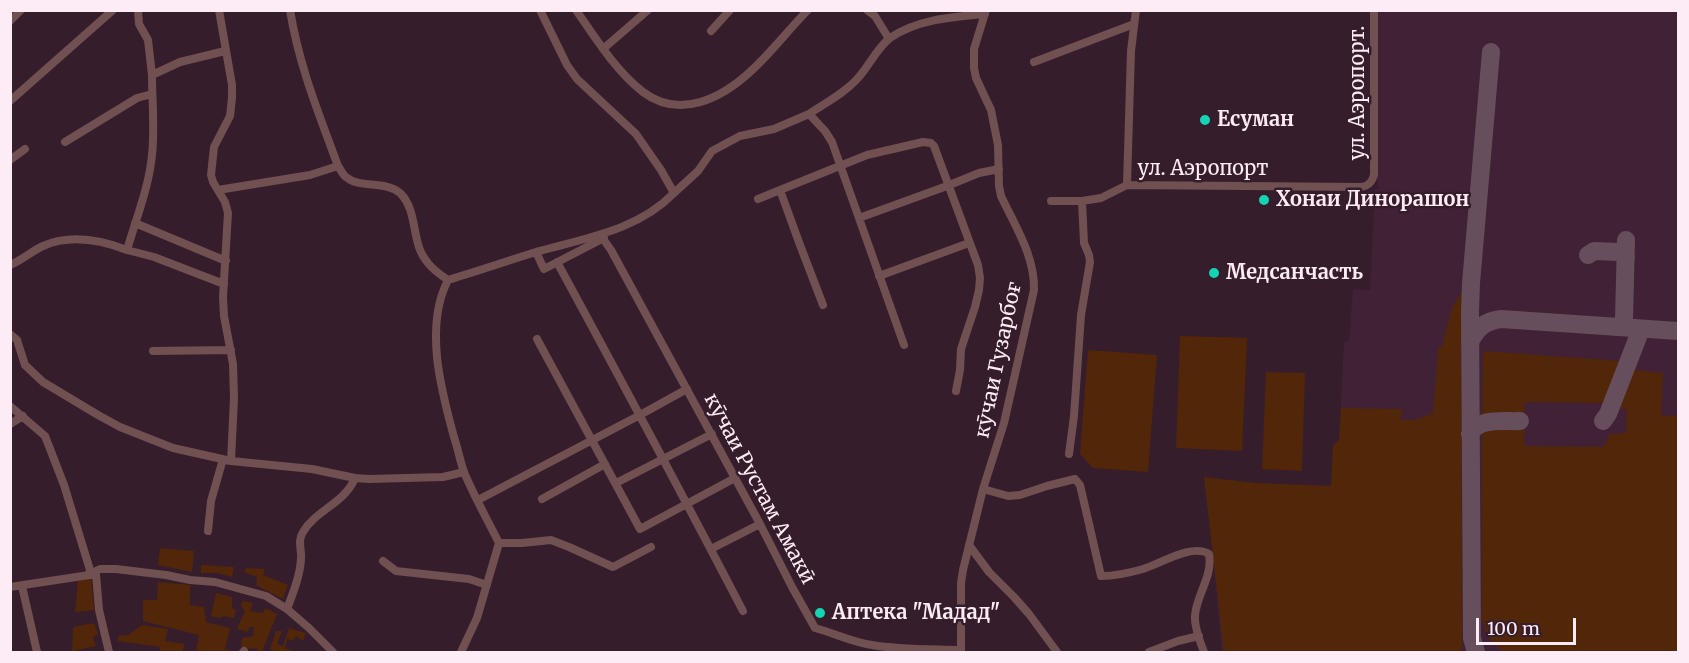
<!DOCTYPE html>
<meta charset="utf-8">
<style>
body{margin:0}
#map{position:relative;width:1689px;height:663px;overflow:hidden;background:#361d2c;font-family:Merriweather,serif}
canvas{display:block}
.frame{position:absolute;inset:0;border:12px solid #fdebf5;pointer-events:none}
.scale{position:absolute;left:1476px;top:618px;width:100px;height:27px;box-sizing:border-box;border:3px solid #fdebf5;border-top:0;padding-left:8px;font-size:18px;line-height:21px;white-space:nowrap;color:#fdebf5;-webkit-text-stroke:4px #361d2c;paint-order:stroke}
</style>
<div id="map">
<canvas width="1689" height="663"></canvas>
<div class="frame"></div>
<div class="scale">100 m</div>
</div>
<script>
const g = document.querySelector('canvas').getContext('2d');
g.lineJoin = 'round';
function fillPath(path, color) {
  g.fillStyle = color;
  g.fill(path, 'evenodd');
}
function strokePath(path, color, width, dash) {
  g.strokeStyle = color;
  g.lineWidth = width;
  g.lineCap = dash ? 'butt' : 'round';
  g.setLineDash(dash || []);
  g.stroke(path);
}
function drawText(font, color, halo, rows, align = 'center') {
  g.font = font + ' Merriweather,serif';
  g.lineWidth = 5;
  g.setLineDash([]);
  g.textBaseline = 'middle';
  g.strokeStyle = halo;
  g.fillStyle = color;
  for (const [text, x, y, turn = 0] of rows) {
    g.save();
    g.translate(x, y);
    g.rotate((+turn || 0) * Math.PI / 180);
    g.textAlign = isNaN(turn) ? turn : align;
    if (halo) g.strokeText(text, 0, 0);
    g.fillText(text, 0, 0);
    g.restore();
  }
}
fillPath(new Path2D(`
 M 1378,11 L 1678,11 L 1678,652 L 1222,652 L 1211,535 L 1204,477 L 1255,483 L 1331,486 L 1333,445 L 1339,440 L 1344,342 L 1349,341 L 1353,289 L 1370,290 L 1375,189 L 1379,189 L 1377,179 Z`), '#412135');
fillPath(new Path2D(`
 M 1464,288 L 1461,348 L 1462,652 L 1224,652 L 1204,477 L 1255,483 L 1331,486 L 1333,445 L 1339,440 L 1341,408 L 1402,409 L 1401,420 L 1415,420 L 1433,413 L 1438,348 L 1442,346 L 1452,308 Z
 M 1180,336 L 1247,338 L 1242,451 L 1176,448 Z
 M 1088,350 L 1157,355 L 1148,472 L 1093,468 L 1080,454 Z
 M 1485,351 L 1618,361 L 1621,364 L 1621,370 L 1608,402 L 1604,403 L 1525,402 L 1524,415 L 1482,415 L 1483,355 Z
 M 1633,370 L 1663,373 L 1661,415 L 1678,416 L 1678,632 L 1677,652 L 1503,652 L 1489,638 L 1482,621 L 1482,433 L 1485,430 L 1524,429 L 1524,446 L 1603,447 L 1610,434 L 1626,433 L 1627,409 L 1619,409 Z
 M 1266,372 L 1305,373 L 1302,471 L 1262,469 Z
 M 160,548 L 194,551 L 192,572 L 158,565 Z
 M 201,565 L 234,567 L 232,577 L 217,573 L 201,573 Z
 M 246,568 L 265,569 L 263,575 L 288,585 L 283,599 L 256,585 L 257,577 L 244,572 Z
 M 91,578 L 94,610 L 75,612 L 78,580 Z
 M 158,582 L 190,585 L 190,605 L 204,607 L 206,622 L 230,628 L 225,649 L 238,652 L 196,652 L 199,635 L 143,621 L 143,600 L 157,600 Z
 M 216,593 L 232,597 L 232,608 L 236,610 L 234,618 L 224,616 L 220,618 L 211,616 Z
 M 242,601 L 253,603 L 250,611 L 263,613 L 265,608 L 277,614 L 262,652 L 256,652 L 257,649 L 249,648 L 246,652 L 241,647 L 242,638 L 253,636 L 254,627 L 249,627 L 248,632 L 237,629 L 245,611 L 241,606 Z
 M 94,623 L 98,634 L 93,637 L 96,646 L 72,651 L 73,627 Z
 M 142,625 L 168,629 L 165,641 L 185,644 L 182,652 L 159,652 L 160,647 L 118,641 L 118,636 L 128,635 Z
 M 289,628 L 306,633 L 303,641 L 296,636 L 293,641 L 287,639 L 285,648 L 294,652 L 274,652 L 274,651 L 270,649 L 276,631 L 282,631 L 277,644 L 283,646 Z`), '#512609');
strokePath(new Path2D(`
 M 1588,255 L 1594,251 L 1619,252 L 1626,258
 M 1616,327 L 1623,323 L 1624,319 L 1626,240
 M 1470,342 C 1477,328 1485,321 1501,319 L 1678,331
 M 1603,421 L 1608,414 L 1638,337 L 1635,328
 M 1470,434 C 1478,417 1504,422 1520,421
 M 1476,652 L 1472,638 L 1470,312 L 1471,283 L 1491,52`), '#664e5c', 18);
strokePath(new Path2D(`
 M 138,10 L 139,24 L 148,40 L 152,75
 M 219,10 L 232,85 L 232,98 L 230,116 L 214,147 L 211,175 L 213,182 L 225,202 L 228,213 L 223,297 L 224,316 L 233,364 L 234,398 L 231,461
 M 290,10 C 299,66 319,114 338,166 C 341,170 343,175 346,177 C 360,189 384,180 400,193 C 415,207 413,233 420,250 C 426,264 436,272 448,280
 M 576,10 C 596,39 616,71 643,92 C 680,120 722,98 751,71 C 771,53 788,30 808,10
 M 867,10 L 875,16 L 889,39
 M 10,21 L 21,10
 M 711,31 L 730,10
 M 603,49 L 648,10
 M 1034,62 L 1134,24
 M 10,101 L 113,10
 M 809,114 C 825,103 845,93 858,78 C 869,66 877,48 890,38 C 918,19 953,17 985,14
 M 65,142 L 137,98 L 152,94
 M 10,160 L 25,149
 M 1127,185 L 1361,187 C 1369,186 1372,182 1374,175 L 1374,10
 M 1127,185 L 1131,51 L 1136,10
 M 218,190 L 310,175 L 338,166
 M 674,193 L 698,171 L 712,151 L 740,136 L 774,129 L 809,114 L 825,131 L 832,142 L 904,345
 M 758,199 L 780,190
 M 1051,201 L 1082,201
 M 859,218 L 947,186 L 979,173 L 999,169
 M 135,223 L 226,261
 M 601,236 L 611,250 L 760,524 L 792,587 L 815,628 C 834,633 852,642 872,645 C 901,650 932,649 961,650
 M 127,250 L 154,257 L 224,284
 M 536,252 L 544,269 L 604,238
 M 557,262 C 620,378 682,494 743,611
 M 10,265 C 22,260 32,251 43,246 C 70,234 101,240 127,250 C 136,219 149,187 152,155 C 155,128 152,102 152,75 L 180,62 L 225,51
 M 879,276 L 969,243
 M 448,280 C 478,271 507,261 536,252 C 585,238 637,231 674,193 L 661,170 L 636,134 L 577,79 L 567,65 L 540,10
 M 448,280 C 424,326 441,390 454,437 C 458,449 460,461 464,472 C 474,496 487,519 499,543 L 477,618 L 461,652
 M 823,305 L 800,245 L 780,190 L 867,155 L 923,142 L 931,143 L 934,146 L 978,265 L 980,278 L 979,290 L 975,307 L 961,349 L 960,370 L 956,391
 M 10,334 L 17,340 L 25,365 L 43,382 L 98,415 L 120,427 L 173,448 L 231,461 L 312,469 L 355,478 L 369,479 L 443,477 L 464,472
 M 537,339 L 640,529 L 735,478
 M 153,351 L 231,350
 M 10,406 L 45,436 L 64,485 L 90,570 L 89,574
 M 10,424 L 23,416
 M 1069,454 L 1074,416 L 1081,315 L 1090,262 L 1089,255 L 1084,243 L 1082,201 L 1101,198 L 1127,185
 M 616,483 L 712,434
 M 983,489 L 1008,496 L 1020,495 L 1047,486 L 1075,479 L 1080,485 L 1101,576 C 1114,576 1129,573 1143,569 C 1160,564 1192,543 1209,554 C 1213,576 1197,594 1195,615 C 1194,627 1200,642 1204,652
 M 542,499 L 605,464
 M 478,500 L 640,415 L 687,389
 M 208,531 L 211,501 L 223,459
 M 499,543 L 522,543 L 551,540 L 569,547 L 613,567 L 651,547
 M 969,545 L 989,572 L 1014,597 L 1029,614 L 1057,652
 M 711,549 L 760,524
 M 383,561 L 396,571 L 469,579 L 487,585
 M 96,574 L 99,610 L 109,652
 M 22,586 L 37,652
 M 10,587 L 96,574 L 96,571 L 100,569 L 116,569 L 166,575 L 190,580 L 215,582 L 266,596 L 287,609 L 309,628 L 333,652
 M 287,609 C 293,593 300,576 301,559 C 302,549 297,542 303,532 C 316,510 345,503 355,478
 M 243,652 L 244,651
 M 961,652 L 961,583 L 963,570 L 983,489 L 1004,423 L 1034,290 C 1035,256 1015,226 1001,196 L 999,186 L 998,145 L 991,110 L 976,78 L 974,68 L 974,49 L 986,10
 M 1149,652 L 1178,641 L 1199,636`), '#705051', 8);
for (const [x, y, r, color] of [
 [1205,120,6,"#14d5b3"],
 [1264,200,6,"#14d5b3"],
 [1214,273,6,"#14d5b3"],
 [820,613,6,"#14d5b3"]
]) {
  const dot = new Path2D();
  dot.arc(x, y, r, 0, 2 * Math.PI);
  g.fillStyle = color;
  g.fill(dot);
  strokePath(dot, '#361d2c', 2);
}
drawText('20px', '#fdebf5', '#361d2c', [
 ["ул. Аэропорт.",1358,93,-90],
 ["ул. Аэропорт",1203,169],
 ["кӯчаи Гузарбоғ",999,360,-78],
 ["кӯчаи Рустам Амакӣ",759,489,62]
]);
drawText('bold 20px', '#fdebf5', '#361d2c', [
 ["Есуман",1217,120],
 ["Хонаи Динорашон",1276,200],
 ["Медсанчасть",1226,273],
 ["Аптека \"Мадад\"",832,613]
], 'left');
</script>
